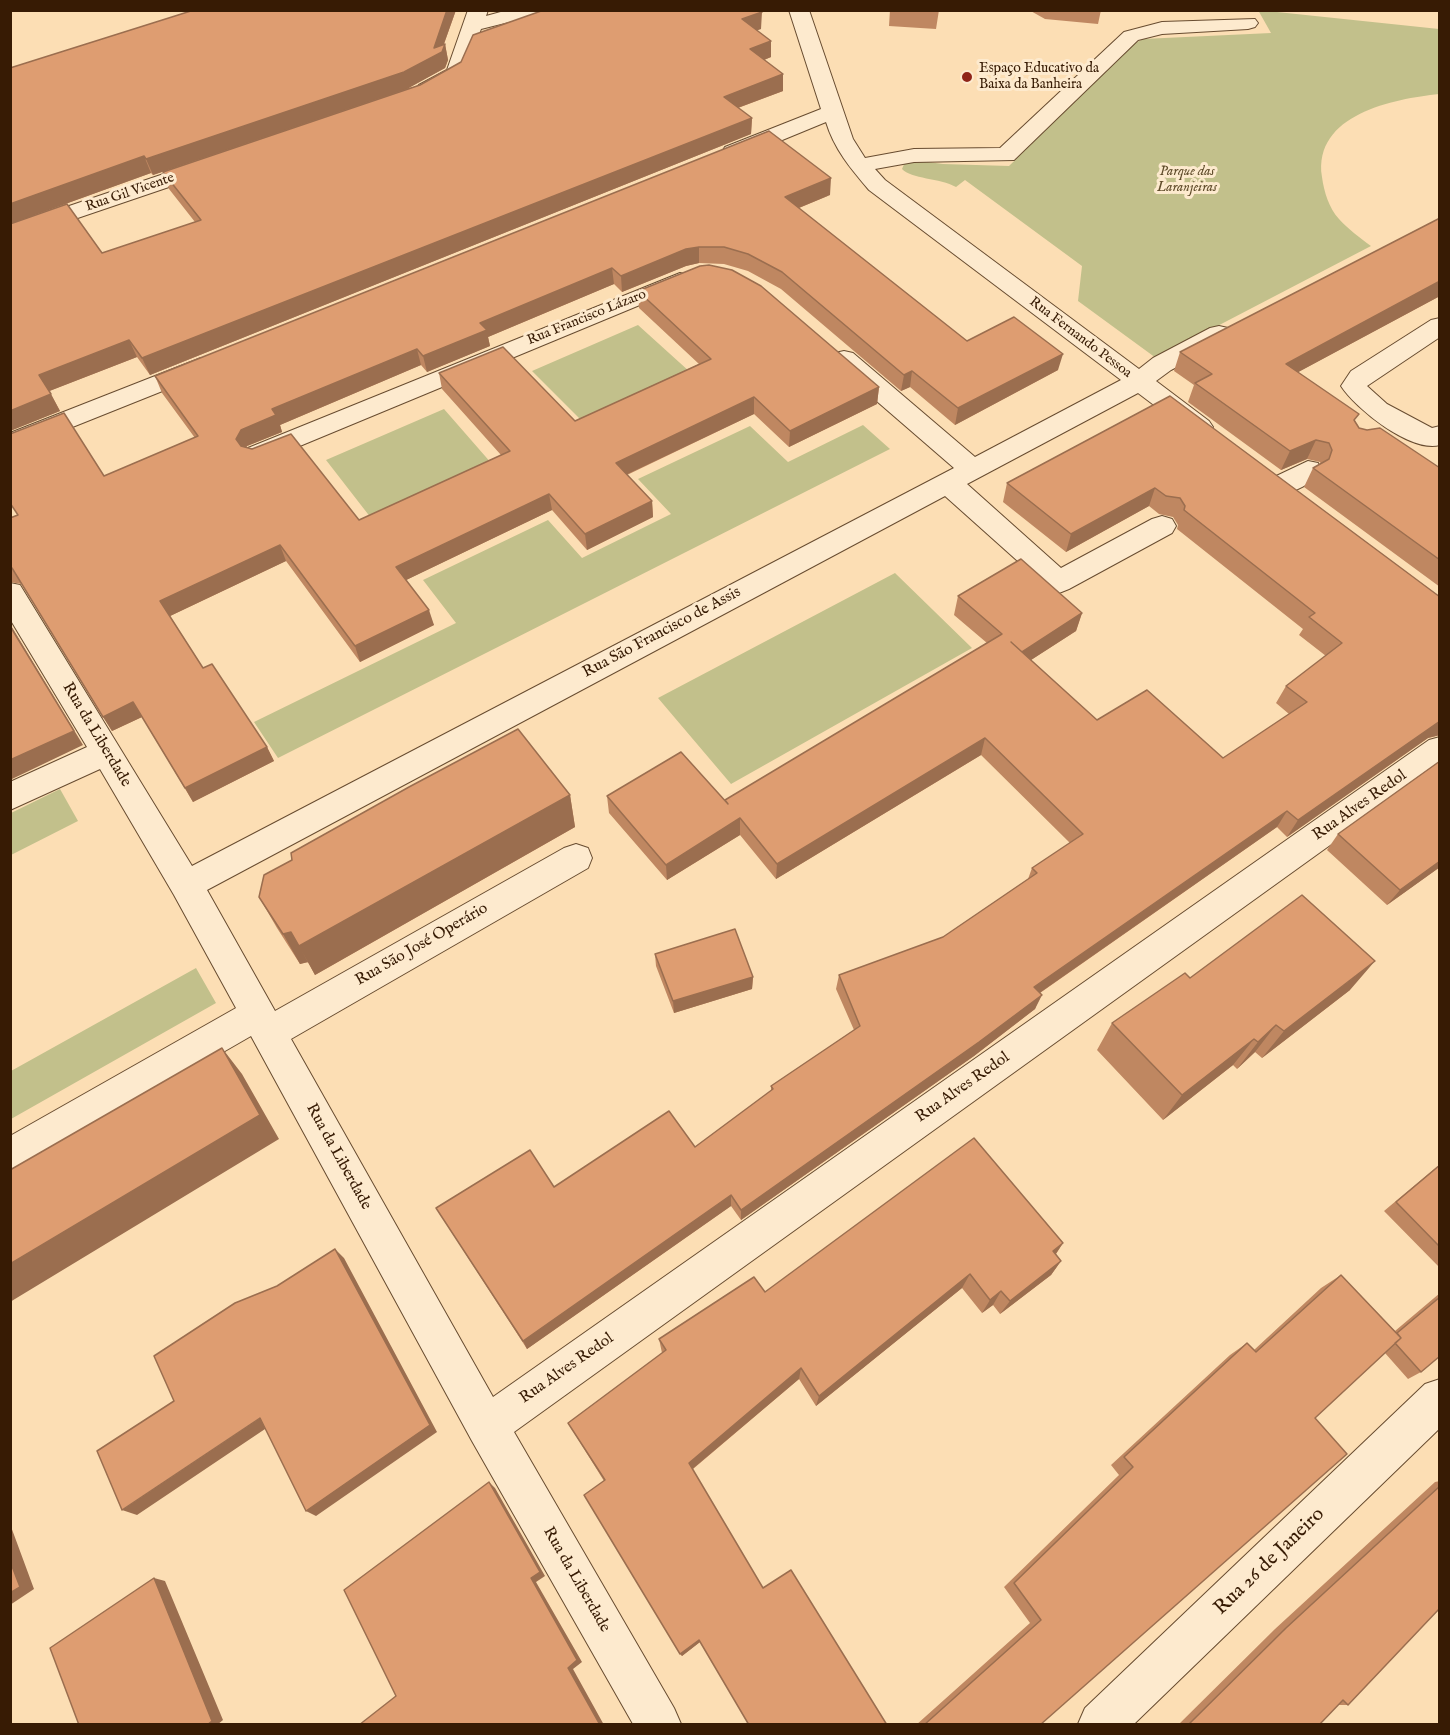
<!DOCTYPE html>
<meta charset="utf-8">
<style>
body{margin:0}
#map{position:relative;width:1450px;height:1735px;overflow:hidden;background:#fcdeb4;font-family:"IM FELL English",serif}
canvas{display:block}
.frame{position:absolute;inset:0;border:12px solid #371b04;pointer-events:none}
</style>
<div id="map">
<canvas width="1450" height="1735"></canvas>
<div class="frame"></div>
</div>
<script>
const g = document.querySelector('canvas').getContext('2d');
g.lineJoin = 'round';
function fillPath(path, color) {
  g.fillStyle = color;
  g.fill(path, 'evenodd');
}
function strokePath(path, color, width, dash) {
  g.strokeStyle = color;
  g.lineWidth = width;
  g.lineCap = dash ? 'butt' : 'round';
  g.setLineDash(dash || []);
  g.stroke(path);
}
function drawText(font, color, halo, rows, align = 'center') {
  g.font = font + ' "IM FELL English",serif';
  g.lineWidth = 6;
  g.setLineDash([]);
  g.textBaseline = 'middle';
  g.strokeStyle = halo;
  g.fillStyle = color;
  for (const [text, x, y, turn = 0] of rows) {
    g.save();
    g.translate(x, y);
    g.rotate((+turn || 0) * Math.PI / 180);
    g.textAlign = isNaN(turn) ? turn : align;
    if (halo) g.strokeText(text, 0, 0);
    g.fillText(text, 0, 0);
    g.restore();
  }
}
fillPath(new Path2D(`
 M 1258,10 L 1439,29 L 1439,94 C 1394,99 1313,114 1322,177 C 1324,192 1329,208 1339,219 C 1348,229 1360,238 1371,246 L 1156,358 L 1078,301 L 1082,266 L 965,180 L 956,187 C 940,178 911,179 902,169 L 905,162 L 913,160 L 943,164 L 1009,166 L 1135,43 L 1143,39 L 1271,33 Z
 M 638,325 L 690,372 L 583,422 L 532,371 Z
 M 444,409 L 492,464 L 371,518 L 326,460 Z
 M 863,425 L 890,449 L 278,758 L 254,722 L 456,623 L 423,580 L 548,520 L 582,558 L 671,514 L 638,479 L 750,426 L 788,462 Z
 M 895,573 L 972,648 L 731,784 L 658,698 Z
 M 60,789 L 78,821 L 11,855 L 11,813 Z
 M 196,968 L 216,1003 L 11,1119 L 11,1071 Z`), '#c2c08b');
const minor = new Path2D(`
 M 468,10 L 488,10 L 486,16 L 508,10 L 544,10 L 541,14 L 481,29 L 463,77 L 433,93 L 419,93 L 415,89 L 419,85 L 447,70 Z
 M 789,10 L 809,10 L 853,139 L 865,158 L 914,149 L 1000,148 L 1124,32 L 1162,22 L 1255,19 L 1258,23 L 1255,27 L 1248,29 L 1162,34 L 1138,40 L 1014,160 L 914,162 L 875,169 L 885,180 L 1139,369 L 1153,358 L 1210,328 L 1219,326 L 1228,328 L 1231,334 L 1228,340 L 1171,370 L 1156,381 L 1209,421 L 1213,427 L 1209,433 L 1200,436 L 1191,433 L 1138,393 L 967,484 L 1061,568 L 1152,519 L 1162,516 L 1172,519 L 1176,526 L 1172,533 L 1069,589 L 1059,593 L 1049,589 L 945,496 L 207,890 L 275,1011 L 564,848 L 576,844 L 588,848 L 592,858 L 588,868 L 291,1039 L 493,1397 L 1429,740 L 1440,737 L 1440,766 L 514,1432 L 674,1708 L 681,1724 L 633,1724 L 472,1441 L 251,1036 L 10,1175 L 10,1136 L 236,1008 L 174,895 L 100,769 L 10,810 L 10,782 L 87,747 L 10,619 L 10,583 L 20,585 L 192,866 L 954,468 L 835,365 L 831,359 L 835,353 L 844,351 L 853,353 L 975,457 L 1121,380 L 869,190 C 851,169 834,149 826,122 L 741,157 L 725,157 L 722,152 L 725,147 L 821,109 Z
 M 208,159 L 216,161 L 219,166 L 216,171 L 10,241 L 10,226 Z
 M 680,273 L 688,275 L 692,280 L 688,285 L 266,460 L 257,463 L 248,460 L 244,454 L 248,448 Z
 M 1440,318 L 1440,337 L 1367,386 L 1387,404 L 1432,428 L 1440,426 L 1440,445 C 1411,453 1356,409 1341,386 L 1351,371 L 1431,320 Z
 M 201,358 L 210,360 L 214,366 L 210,372 L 10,452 L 10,433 Z
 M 1308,461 L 1318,463 L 1321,470 C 1313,485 1287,497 1270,493 L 1266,486 L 1270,479 Z
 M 1440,1379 L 1440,1428 L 1134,1724 L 1078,1724 L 1085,1708 L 1425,1384 Z`);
strokePath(minor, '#684c30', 2);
fillPath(minor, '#fdeace');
fillPath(new Path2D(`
 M 194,10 L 456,10 L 444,44 L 445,44 L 448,60 L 445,68 L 408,88 L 761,29 L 757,30 L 771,57 L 764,60 L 783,74 L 783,91 L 738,108 L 752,118 L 751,134 L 150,375 L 137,357 L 49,391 L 60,411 L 10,431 L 10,68 ZM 287,130 L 163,172 L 169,189 L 195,222 L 102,253 L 15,222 L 151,173 L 153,175 Z
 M 890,10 L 939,10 L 936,29 L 889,26 Z
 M 1029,10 L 1101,10 L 1098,24 L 1045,19 Z
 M 830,195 L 799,208 L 967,341 L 1058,370 L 955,425 L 910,387 L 901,391 L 781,289 L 748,271 L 724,264 L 699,263 L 686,266 L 622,292 L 614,284 L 488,337 L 490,346 L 427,372 L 421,365 L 280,425 L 282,432 L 247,446 L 246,447 L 359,520 L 501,455 L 442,389 L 439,373 L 575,421 L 699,364 L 639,308 L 638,291 L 879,387 L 877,404 L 789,447 L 754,414 L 627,475 L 652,501 L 653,517 L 587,550 L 552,510 L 406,580 L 434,625 L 360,662 L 286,561 L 170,616 L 203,668 L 267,747 L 274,761 L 193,802 L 142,717 L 112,731 L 22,584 L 10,582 L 10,518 L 104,476 L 195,438 L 162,393 L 155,376 Z
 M 1440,218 L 1440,296 L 1298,372 L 1355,421 L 1359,428 L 1440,468 L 1440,587 L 1304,487 L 1313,468 L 1321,464 L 1320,462 L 1307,459 L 1281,470 L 1188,402 L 1194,385 L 1174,371 L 1180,352 Z
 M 1170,396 L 1440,597 L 1440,735 L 1428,738 L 1287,837 L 1277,827 L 1040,993 L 1035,1009 L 974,1056 L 741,1220 L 731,1206 L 527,1349 L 436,1208 L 554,1187 L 695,1147 L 771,1091 L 771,1086 L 854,1030 L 836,989 L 839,975 L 943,937 L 1028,879 L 1032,868 L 1070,843 L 981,755 L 776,879 L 740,835 L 667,880 L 609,813 L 607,796 L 725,801 L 987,643 L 954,615 L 958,596 L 1082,613 L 1076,631 L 1031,660 L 1097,720 L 1223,758 L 1289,714 L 1276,703 L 1286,686 L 1326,656 L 1299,635 L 1303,629 L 1177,529 L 1178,525 L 1173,517 L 1159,514 L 1149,506 L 1066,552 L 1003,502 L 1007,483 Z
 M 1440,761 L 1440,867 L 1387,905 L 1327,850 L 1338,834 Z
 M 570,795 L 575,827 L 315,975 L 308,962 L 300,964 L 277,928 L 259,897 Z
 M 655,954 L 753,977 L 752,989 L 674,1013 L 656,966 Z
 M 1190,978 L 1350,990 L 1262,1058 L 1255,1052 L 1237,1069 L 1233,1065 L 1163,1120 L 1097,1050 L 1112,1023 Z
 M 1440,1164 L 1440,1268 L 1384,1211 Z
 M 1063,1243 L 1056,1254 L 1061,1261 L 1051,1275 L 1000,1314 L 993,1305 L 982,1313 L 962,1288 L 816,1406 L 799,1379 L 693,1469 L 700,1642 L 682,1656 L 604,1481 L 568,1423 L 662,1353 L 659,1339 L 765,1292 Z
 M 1341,1275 L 1395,1331 L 1440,1293 L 1440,1356 L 1421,1372 L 1408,1379 L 1385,1353 L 1315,1418 L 1040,1725 L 916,1725 L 1030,1623 L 1004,1587 L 1119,1475 L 1111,1465 L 1230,1355 L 1247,1343 L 1254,1350 L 1321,1288 Z
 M 1440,1481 L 1440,1608 L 1348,1705 L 1338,1705 L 1319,1725 L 1178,1725 L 1275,1629 L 1435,1482 Z`), '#bf8761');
fillPath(new Path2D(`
 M 447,10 L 456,10 L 441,52 L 445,44 L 448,60 L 445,68 L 407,89 L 153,175 L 146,159 L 434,48 Z
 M 762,12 L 761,29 L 742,36 L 742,19 Z
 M 771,41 L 771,57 L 749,66 L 750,49 Z
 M 783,74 L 783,91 L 724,113 L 724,97 Z
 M 752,118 L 751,134 L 150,375 L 142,358 Z
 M 144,156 L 151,173 L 10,224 L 10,204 Z
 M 831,178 L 830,195 L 784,214 L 785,197 Z
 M 699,247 L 699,263 L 686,266 L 622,292 L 621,276 L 686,249 Z
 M 612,268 L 614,284 L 488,337 L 490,346 L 427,372 L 423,356 L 480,323 Z
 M 1440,281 L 1440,296 L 1278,383 L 1286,364 Z
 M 129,340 L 137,357 L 47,392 L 39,375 Z
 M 417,349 L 421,365 L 280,425 L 282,432 L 247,446 L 242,455 L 236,439 L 241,430 L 272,409 Z
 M 1063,354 L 1058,370 L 955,425 L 958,408 Z
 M 912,371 L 910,387 L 901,391 L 904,375 Z
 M 879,387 L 877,404 L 789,447 L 790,431 Z
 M 51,394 L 60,411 L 10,431 L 10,411 Z
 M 754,397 L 754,414 L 617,479 L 616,463 Z
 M 1316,440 L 1307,459 L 1281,470 L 1290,451 Z
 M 1155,488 L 1149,506 L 1066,552 L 1071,534 Z
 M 549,494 L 552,510 L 400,583 L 396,567 Z
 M 652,501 L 653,517 L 587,550 L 585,534 Z
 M 280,545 L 286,561 L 168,617 L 160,601 Z
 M 429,610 L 434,625 L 360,662 L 355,646 Z
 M 1082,613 L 1076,631 L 1017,669 L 1022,652 Z
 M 10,624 L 83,745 L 12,779 L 10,776 Z
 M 133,702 L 142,717 L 112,731 L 103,717 Z
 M 1440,721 L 1440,735 L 1428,738 L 1287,837 L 1298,820 Z
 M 985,738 L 981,755 L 776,879 L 777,864 Z
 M 267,747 L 274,761 L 193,802 L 185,788 Z
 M 570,795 L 575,827 L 315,975 L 299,946 Z
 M 1287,811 L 1277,827 L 1028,1001 L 1034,987 Z
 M 740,818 L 740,835 L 667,880 L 666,865 Z
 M 1440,861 L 1440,867 L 1387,905 L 1400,890 Z
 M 291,932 L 308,962 L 300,964 L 283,934 Z
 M 1375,961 L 1350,990 L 1262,1058 L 1284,1031 Z
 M 753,977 L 752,989 L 674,1013 L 673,1001 Z
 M 1042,995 L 1035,1009 L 974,1056 L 741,1220 L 741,1210 Z
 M 1276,1025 L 1255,1052 L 1237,1069 L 1258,1042 Z
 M 1254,1039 L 1233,1065 L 1163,1120 L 1182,1095 Z
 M 222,1048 L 242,1074 L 279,1139 L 10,1302 L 10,1264 Z
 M 731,1195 L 731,1206 L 527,1349 L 523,1341 Z
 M 1063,1243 L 1053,1258 L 1053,1251 Z
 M 335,1249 L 344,1258 L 437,1432 L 316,1516 L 306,1511 Z
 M 1061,1261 L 1051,1275 L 1000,1314 L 1010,1301 Z
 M 970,1274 L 962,1288 L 816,1406 L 819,1396 Z
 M 1001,1291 L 993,1305 L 982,1313 L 990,1300 Z
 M 801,1368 L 799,1379 L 690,1471 L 689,1463 Z
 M 260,1418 L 271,1425 L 137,1515 L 122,1510 Z
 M 489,1482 L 495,1488 L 545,1576 L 536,1582 L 582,1662 L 573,1669 L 604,1725 L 600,1725 L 568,1668 Z
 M 10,1524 L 34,1589 L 10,1605 Z
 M 154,1578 L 165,1581 L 223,1720 L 217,1725 L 207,1725 Z
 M 699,1640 L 700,1642 L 682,1656 L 680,1654 Z`), '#9b6e4f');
const building = new Path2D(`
 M 194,10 L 447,10 L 434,48 L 445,44 L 442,52 L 404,72 L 146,159 L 144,156 L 10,204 L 10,68 Z
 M 544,10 L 759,10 L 762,12 L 742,19 L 771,41 L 750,49 L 783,74 L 724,97 L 752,118 L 142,358 L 129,340 L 39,375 L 51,394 L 10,411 L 10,224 L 67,204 L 102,253 L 201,220 L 163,172 L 420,85 L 461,62 L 473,35 Z
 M 769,131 L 831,178 L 785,197 L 967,341 L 1014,317 L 1063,354 L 958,408 L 912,371 L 904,375 L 782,272 L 748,254 L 724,247 L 699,247 L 686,249 L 621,276 L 612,268 L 480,323 L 487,330 L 423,356 L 417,349 L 272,409 L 276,415 L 241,430 L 236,439 L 241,446 L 252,449 L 291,434 L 359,520 L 510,451 L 439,373 L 503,347 L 575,421 L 711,359 L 638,291 L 700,266 L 709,265 L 732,270 L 761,286 L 879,387 L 790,431 L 754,397 L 616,463 L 652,501 L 585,534 L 549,494 L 396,567 L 429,610 L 355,646 L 280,545 L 160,601 L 203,668 L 212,664 L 267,747 L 185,788 L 133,702 L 103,717 L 12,568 L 10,568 L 10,518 L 18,515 L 10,503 L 10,434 L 64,413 L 104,476 L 198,436 L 155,376 Z
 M 1440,218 L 1440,281 L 1286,364 L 1359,414 L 1354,420 L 1359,428 L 1367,430 L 1380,428 L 1440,468 L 1440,560 L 1313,468 L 1329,459 L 1332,450 L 1329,443 L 1316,440 L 1290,451 L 1195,383 L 1212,374 L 1180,352 Z
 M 1170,396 L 1440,597 L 1440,721 L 1298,820 L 1287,811 L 1034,987 L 1042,995 L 979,1042 L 741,1210 L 731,1195 L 523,1341 L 436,1208 L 530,1150 L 554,1187 L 669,1111 L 695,1147 L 773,1089 L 771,1086 L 860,1026 L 839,975 L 943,937 L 1037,873 L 1032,868 L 1083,834 L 985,738 L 777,864 L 740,818 L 666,865 L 607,796 L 681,752 L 728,804 L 725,800 L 1002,634 L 958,596 L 1021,559 L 1082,613 L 1022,652 L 1011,642 L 1097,720 L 1147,690 L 1223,758 L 1307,702 L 1286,686 L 1342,643 L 1309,617 L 1315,613 L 1184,510 L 1185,506 L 1180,498 L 1166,496 L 1155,488 L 1071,534 L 1007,483 Z
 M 10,626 L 74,731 L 10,760 Z
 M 518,729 L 570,795 L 299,946 L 291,932 L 283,934 L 259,897 L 264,875 L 292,860 L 291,853 L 409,787 Z
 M 1440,761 L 1440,861 L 1400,890 L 1338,834 Z
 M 1302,895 L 1375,961 L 1284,1031 L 1276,1025 L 1258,1042 L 1254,1039 L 1182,1095 L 1112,1023 L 1185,973 L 1190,978 Z
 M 735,929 L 753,977 L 673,1001 L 655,954 Z
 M 222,1048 L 260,1115 L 10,1264 L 10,1170 Z
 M 974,1138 L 1063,1243 L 1053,1251 L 1061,1261 L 1010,1301 L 1001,1291 L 990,1300 L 970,1274 L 819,1396 L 801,1368 L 689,1463 L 763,1588 L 791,1570 L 887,1725 L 749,1725 L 699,1640 L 680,1654 L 584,1495 L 605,1480 L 568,1423 L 666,1350 L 659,1339 L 754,1277 L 765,1292 Z
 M 1440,1165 L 1440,1247 L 1396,1202 Z
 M 335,1249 L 430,1425 L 306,1511 L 260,1418 L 122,1510 L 97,1451 L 174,1401 L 154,1356 L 235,1303 L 277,1286 Z
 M 1341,1275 L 1401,1338 L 1315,1418 L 1347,1454 L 1040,1725 L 924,1725 L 1041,1620 L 1014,1583 L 1133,1467 L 1124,1457 L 1247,1343 L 1256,1352 Z
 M 1440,1297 L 1440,1356 L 1421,1372 L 1395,1343 L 1401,1338 L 1397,1333 Z
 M 489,1482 L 540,1572 L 531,1578 L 577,1660 L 568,1668 L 600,1725 L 359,1725 L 396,1696 L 344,1590 Z
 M 1440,1486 L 1440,1608 L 1348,1705 L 1343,1700 L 1319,1725 L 1188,1725 L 1286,1628 Z
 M 10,1561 L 20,1587 L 10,1593 Z
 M 154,1578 L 212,1721 L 207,1725 L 79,1725 L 50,1648 Z`);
fillPath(building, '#de9d71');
strokePath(building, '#9b6e4f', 1.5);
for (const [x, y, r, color] of [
 [967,77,6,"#8f2418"]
]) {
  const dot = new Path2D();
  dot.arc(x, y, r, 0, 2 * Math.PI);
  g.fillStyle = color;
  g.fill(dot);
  strokePath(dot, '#fdeace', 2);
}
drawText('14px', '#371b04', '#fdeace', [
 ["Espaço Educativo da",979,69],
 ["Baixa da Banheira",979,85]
], 'left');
drawText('italic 14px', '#614d2c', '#fdeace', [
 ["Parque das",1187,172],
 ["Laranjeiras",1187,188]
]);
drawText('14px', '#371b04', '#fdeace', [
 ["Rua Gil Vicente",130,193,-19],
 ["Rua Francisco Lázaro",587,318,-22],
 ["Rua Fernando Pessoa",1080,338,37]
]);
drawText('16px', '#371b04', '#fdeace', [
 ["Rua São Francisco de Assis",662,633,-28],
 ["Rua da Liberdade",96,735,59],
 ["Rua Alves Redol",1360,806,-35],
 ["Rua São José Operário",422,945,-30],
 ["Rua Alves Redol",963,1088,-35],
 ["Rua da Liberdade",338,1157,61],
 ["Rua Alves Redol",567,1369,-35],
 ["Rua da Liberdade",576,1580,60]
]);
drawText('20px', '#371b04', '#fdeace', [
 ["Rua 26 de Janeiro",1270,1562,-44]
]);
</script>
